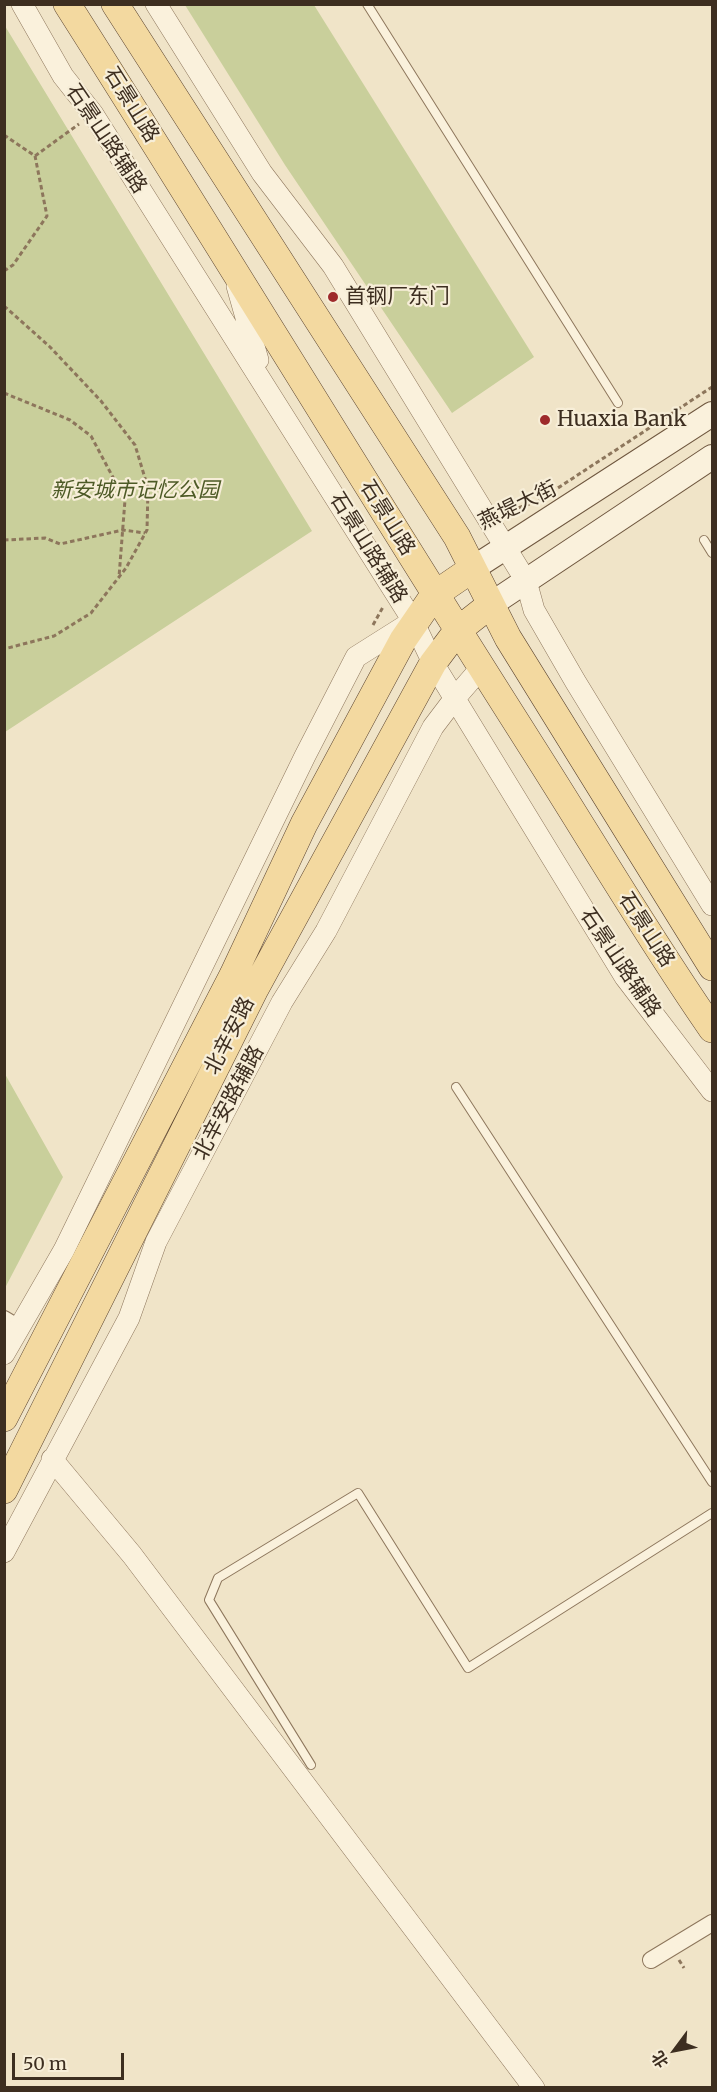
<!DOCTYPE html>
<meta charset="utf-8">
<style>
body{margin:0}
#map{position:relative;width:717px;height:2092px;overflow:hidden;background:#f0e4c8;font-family:Merriweather,"Noto Sans SC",serif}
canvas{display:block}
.frame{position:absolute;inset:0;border:6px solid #3d2e20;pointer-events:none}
.north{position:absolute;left:645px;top:2020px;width:60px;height:60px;-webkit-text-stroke:4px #f7eed8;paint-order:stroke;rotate:238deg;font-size:16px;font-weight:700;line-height:24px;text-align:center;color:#3d2e20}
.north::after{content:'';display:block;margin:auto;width:21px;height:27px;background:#3d2e20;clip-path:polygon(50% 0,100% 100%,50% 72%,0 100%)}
.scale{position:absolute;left:12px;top:2053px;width:112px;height:27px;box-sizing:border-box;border:3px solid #3d2e20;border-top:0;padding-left:8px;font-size:18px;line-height:21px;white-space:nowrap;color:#3d2e20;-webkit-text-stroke:4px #f7eed8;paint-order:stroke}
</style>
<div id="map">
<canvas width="717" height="2092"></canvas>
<div class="frame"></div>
<div class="north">北</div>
<div class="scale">50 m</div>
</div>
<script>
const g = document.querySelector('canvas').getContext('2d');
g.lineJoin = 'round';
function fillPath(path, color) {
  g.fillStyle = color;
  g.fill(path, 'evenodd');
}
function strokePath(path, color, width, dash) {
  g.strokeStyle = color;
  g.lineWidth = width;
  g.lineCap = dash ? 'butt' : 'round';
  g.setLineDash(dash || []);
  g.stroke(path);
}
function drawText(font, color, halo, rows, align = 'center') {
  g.font = font + ' Merriweather,"Noto Sans SC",serif';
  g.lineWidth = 4.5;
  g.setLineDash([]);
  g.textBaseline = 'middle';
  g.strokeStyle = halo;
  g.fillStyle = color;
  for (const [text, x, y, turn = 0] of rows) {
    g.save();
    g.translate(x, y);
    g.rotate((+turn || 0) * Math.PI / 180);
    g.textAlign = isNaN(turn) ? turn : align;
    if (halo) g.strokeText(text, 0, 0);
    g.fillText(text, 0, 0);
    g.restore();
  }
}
fillPath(new Path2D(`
 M 185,5 L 314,5 L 534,357 L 452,413 L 285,165 Z
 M 5,26 L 312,531 L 5,732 L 4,732 Z
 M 5,1074 L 63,1177 L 5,1288 L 4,1288 Z`), '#c9cf9b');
const service = new Path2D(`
 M 367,4 L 618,403
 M 704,540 L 712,553
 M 456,1087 L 712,1482
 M 311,1765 L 209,1600 L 218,1578 L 358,1493 L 468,1668 L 712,1513`);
const minor = new Path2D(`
 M 4,1319 L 19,1328
 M 651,1960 L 712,1923`);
const tertiary = new Path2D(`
 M 22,4 L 63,76 L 93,114 L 139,187 L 413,621 L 433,663 L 625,977 L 712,1091
 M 156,4 L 262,173 L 333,266 L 526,581 L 534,610 L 575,681 L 712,905
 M 237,286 L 258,360
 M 4,1354 L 64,1250 L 305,756 L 356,657 L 413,621
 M 52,1459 L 132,1555 L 534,2088
 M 4,1552 L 129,1318 L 156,1242 L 282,1002 L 326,931 L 433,727 L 455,698 L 481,668`);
const secondary = new Path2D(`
 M 472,569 L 712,414
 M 490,605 L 712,457`);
const primary = new Path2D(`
 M 67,4 C 224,251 375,501 532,747 C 592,841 648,937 712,1029
 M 115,4 L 457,537 L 508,638 L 712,967
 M 4,1418 L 233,975 L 304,824 L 403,640 L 434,595 L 472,569
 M 4,1490 L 255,989 L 433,663 L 457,631 L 490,605`);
strokePath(service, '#8d765c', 10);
strokePath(minor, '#8d765c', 18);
strokePath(tertiary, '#8d765c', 22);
strokePath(secondary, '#6f573f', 26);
strokePath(primary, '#5b4430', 28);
strokePath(new Path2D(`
 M 4,135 L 35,156 L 79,124
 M 4,271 L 13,265 L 47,216 L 35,156
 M 4,306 L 50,347 L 101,401 L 135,445 L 148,488 L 147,530 L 126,568 L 91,613 L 54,636 L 4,649
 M 4,393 L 70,420 L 91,436 L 125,500 L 119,577
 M 504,513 L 538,501 L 712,387
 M 4,540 L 45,538 L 60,544 L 123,530 L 145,533
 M 373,625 L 383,607
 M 679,1960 L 684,1968`), '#8d765c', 3, [4.5, 3]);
strokePath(service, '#faf1dc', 8);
strokePath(minor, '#faf1dc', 16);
strokePath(tertiary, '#faf1dc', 21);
strokePath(secondary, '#faf1dc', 24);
strokePath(primary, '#f3d9a0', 27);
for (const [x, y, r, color] of [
 [333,297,6,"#9e2a2b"],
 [545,420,6,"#9e2a2b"]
]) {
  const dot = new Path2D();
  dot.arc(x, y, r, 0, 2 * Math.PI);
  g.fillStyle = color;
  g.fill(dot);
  strokePath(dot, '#f7eed8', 2);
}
drawText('21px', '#3d2e20', '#f7eed8', [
 ["石景山路",131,105,58],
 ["石景山路辅路",106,139,56],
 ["燕堤大街",518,506,-26],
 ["石景山路",387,518,58],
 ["石景山路辅路",368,548,58],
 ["石景山路",646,930,57],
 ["石景山路辅路",620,963,56],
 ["北辛安路",230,1036,-63],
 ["北辛安路辅路",229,1103,-62]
]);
drawText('21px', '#3d2e20', '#f7eed8', [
 ["首钢厂东门",345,297],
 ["Huaxia Bank",557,420]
], 'left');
drawText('italic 21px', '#4d5a26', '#f7eed8', [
 ["新安城市记忆公园",135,491]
]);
</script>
